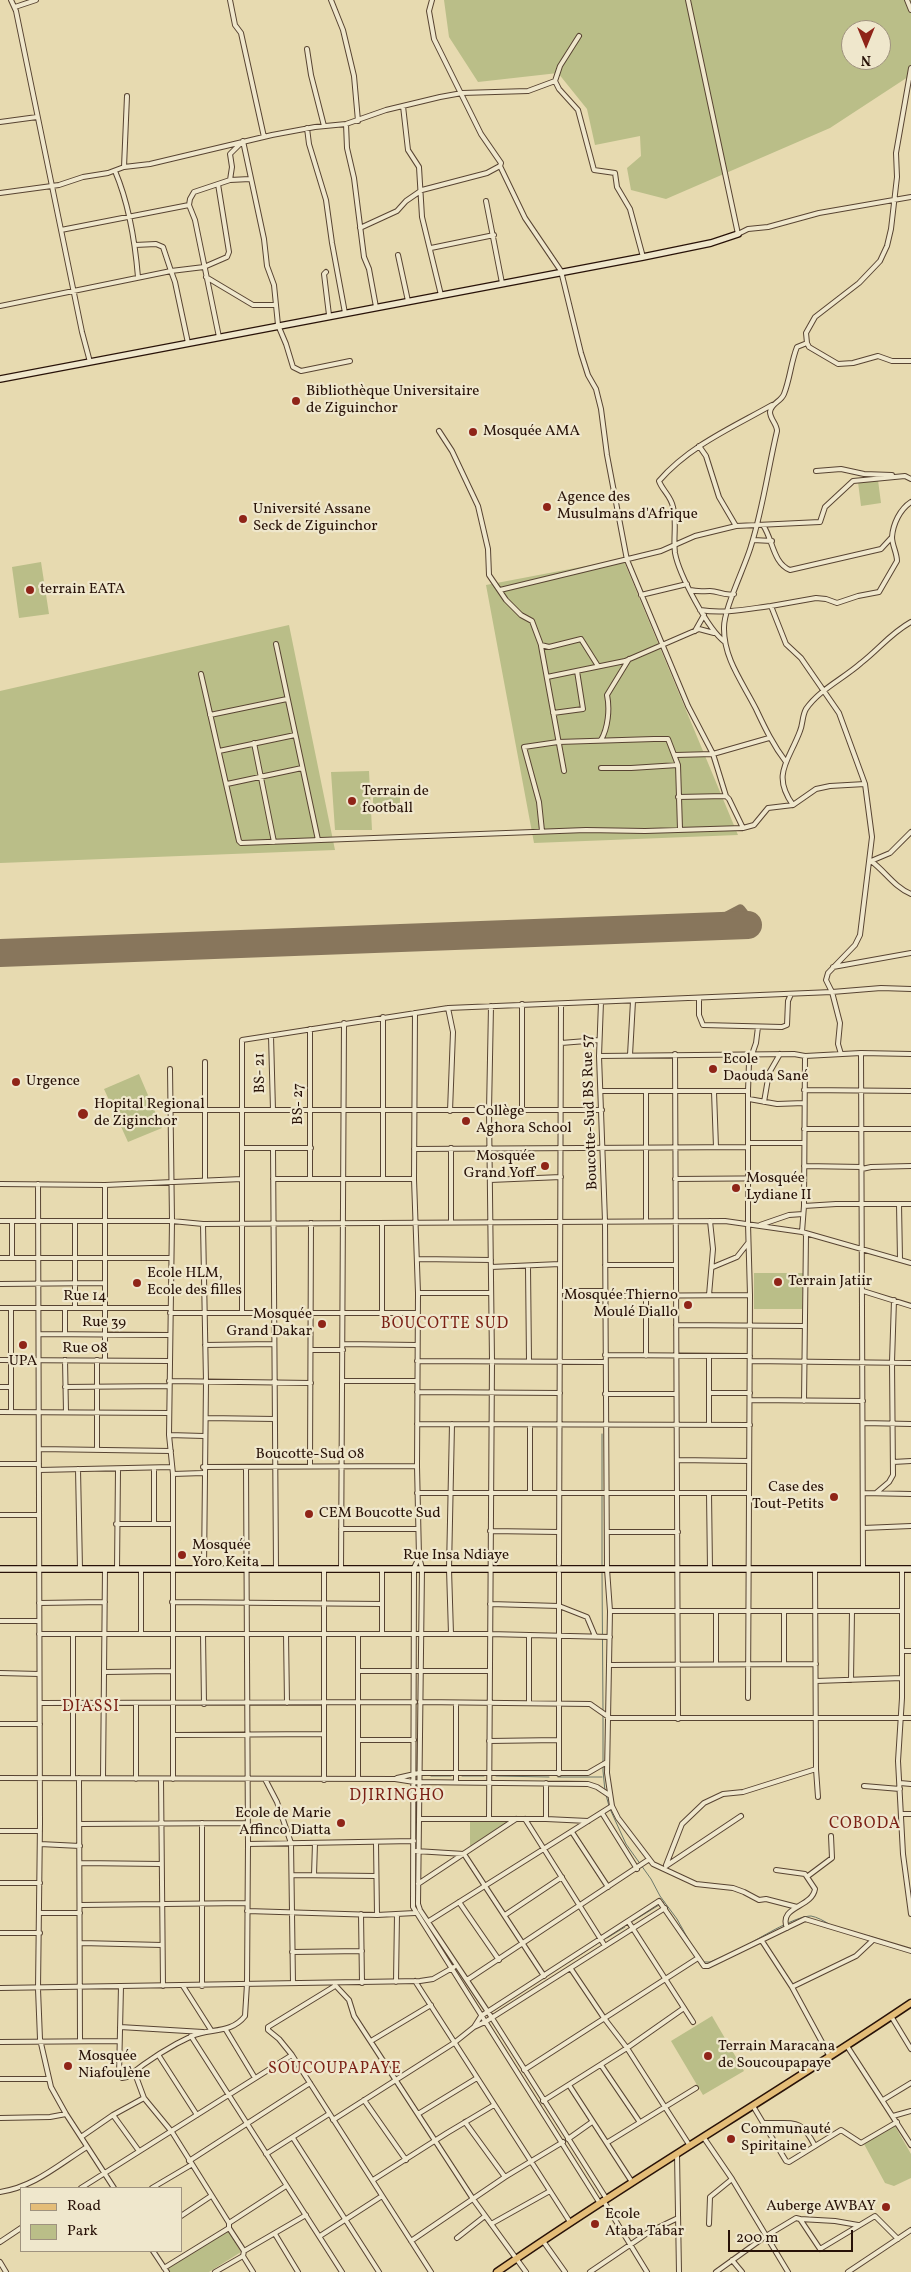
<!DOCTYPE html>
<meta charset="utf-8">
<style>
body{margin:0}
#map{position:relative;width:911px;height:2272px;overflow:hidden;background:#e7dab0;font-family:Vollkorn,serif}
canvas{display:block}
.legend{position:absolute;left:20px;top:2187px;width:162px;height:65px;box-sizing:border-box;background:#efe7cc;border:1px solid #9f927e;margin:0;padding:6px 9px;list-style:none;font-size:15px;color:#281208}
.legend li{display:flex;align-items:center;gap:10px;height:25px}
.legend b{width:25px;border:1px solid #9f927e}
.north{position:absolute;left:841px;top:20px;width:50px;height:50px;box-sizing:border-box;background:#efe7cc;border:1px solid #9f927e;border-radius:50%;rotate:180deg;font-size:14px;font-weight:700;line-height:20px;text-align:center;color:#281208}
.north::after{content:'';display:block;margin:auto;width:18px;height:22px;background:#8f2418;clip-path:polygon(50% 0,100% 100%,50% 72%,0 100%)}
.scale{position:absolute;left:728px;top:2230px;width:125px;height:22px;box-sizing:border-box;border:2px solid #281208;border-top:0;padding-left:6px;font-size:15px;line-height:18px;white-space:nowrap;color:#281208;-webkit-text-stroke:4px #efe7cc;paint-order:stroke}
</style>
<div id="map">
<canvas width="911" height="2272"></canvas>
<ul class="legend">
<li><b style="height:6px;background:#e4bd78"></b>Road</li>
<li><b style="height:14px;background:#babe88"></b>Park</li>
</ul>
<div class="north">N</div>
<div class="scale">200 m</div>
</div>
<script>
const g = document.querySelector('canvas').getContext('2d');
g.lineJoin = 'round';
function fillPath(path, color) {
  g.fillStyle = color;
  g.fill(path, 'evenodd');
}
function strokePath(path, color, width, dash) {
  g.strokeStyle = color;
  g.lineWidth = width;
  g.lineCap = dash ? 'butt' : 'round';
  g.setLineDash(dash || []);
  g.stroke(path);
}
function drawText(font, color, halo, rows, align = 'center') {
  g.font = font + ' Vollkorn,serif';
  g.lineWidth = 4.5;
  g.setLineDash([]);
  g.textBaseline = 'middle';
  g.strokeStyle = halo;
  g.fillStyle = color;
  for (const [text, x, y, turn = 0] of rows) {
    g.save();
    g.translate(x, y);
    g.rotate((+turn || 0) * Math.PI / 180);
    g.textAlign = isNaN(turn) ? turn : align;
    if (halo) g.strokeText(text, 0, 0);
    g.fillText(text, 0, 0);
    g.restore();
  }
}
fillPath(new Path2D(`
 M 444,0 L 911,0 L 911,75 L 830,128 L 666,199 L 631,190 L 627,168 L 641,156 L 640,136 L 595,145 L 587,109 L 558,73 L 478,82 L 449,37 ZM 851,30 L 881,30 L 881,60 L 851,60 Z
 M 878,480 L 881,503 L 861,506 L 858,482 Z
 M 623,559 L 738,835 L 534,843 L 486,585 Z
 M 41,562 L 49,614 L 19,618 L 12,567 Z
 M 289,625 L 335,850 L 0,863 L 0,691 Z
 M 369,771 L 372,830 L 335,830 L 331,772 Z
 M 373,793 L 400,793 L 400,813 L 373,813 Z
 M 139,1074 L 162,1128 L 128,1142 L 104,1089 Z
 M 754,1273 L 803,1273 L 802,1309 L 754,1309 Z
 M 470,1821 L 510,1822 L 470,1846 Z
 M 712,2016 L 744,2071 L 703,2095 L 671,2041 Z
 M 895,2126 L 911,2154 L 911,2178 L 894,2186 L 885,2183 L 864,2144 Z
 M 228,2231 L 241,2252 L 209,2272 L 170,2272 L 168,2268 Z`), '#babe88');
strokePath(new Path2D(`
 M 602,1434 L 602,1491
 M 602,1495 L 602,1566
 M 602,1570 L 603,1711
 M 603,1715 L 603,1771 L 605,1791
 M 431,1776 L 451,1776
 M 462,1776 L 484,1776
 M 496,1776 L 549,1777
 M 558,1777 L 602,1777
 M 606,1795 L 609,1806
 M 610,1809 L 626,1844 L 651,1879 L 660,1896 L 677,1919 L 691,1944
 M 633,1921 L 664,1902
 M 869,1936 L 910,1949
 M 607,1938 L 625,1927
 M 749,1944 C 763,1936 796,1916 811,1916 C 817,1917 824,1921 829,1924
 M 569,1962 L 598,1943
 M 703,1962 L 710,1962 L 725,1956`), '#6b776a', 1);
strokePath(new Path2D(`
 M 702,926 L 719,921 L 740,910 L 747,919 C 744,935 732,932 721,926`), '#88765c', 11);
strokePath(new Path2D(`
 M 0,953 L 748,925`), '#88765c', 28);
const street = new Path2D(`
 M 11,0 L 16,11 L 82,332 L 90,362
 M 230,0 L 235,25 L 241,33 L 264,137
 M 331,0 L 343,30 L 354,76 L 358,121
 M 432,0 L 429,11 L 434,39 L 481,134 L 501,163 L 500,166 L 525,218 L 561,271 L 581,353 L 588,375 L 596,389 L 601,409 L 607,455 L 627,560 L 688,706 L 713,754 L 769,738
 M 688,0 L 738,234 L 748,229 L 768,227 L 819,213 L 911,197
 M 907,0 L 911,10
 M 15,7 L 36,0
 M 579,36 L 560,66 L 555,81 L 559,89 L 578,110 L 594,170 L 615,173 L 617,187 L 630,209 L 643,257
 M 307,49 L 311,75 L 324,126
 M 403,106 L 408,150 L 419,167 L 422,217 L 441,295
 M 0,122 L 37,117
 M 346,124 L 347,148 L 354,178 L 364,257 L 369,269 L 376,307
 M 307,128 L 309,144 L 326,200 L 332,243 L 345,313
 M 243,141 L 264,239 L 267,266 L 274,285 L 278,325 L 286,344 L 293,367 L 301,371 L 350,361
 M 124,167 L 127,96
 M 115,171 C 129,204 135,241 138,277
 M 230,180 L 250,179
 M 0,193 L 59,185 L 83,177 L 108,173 L 124,167 L 150,164 L 272,135 L 315,127 L 346,124 L 386,110 L 440,97 L 462,93 L 528,91 L 555,81
 M 486,201 L 502,283
 M 189,205 L 190,199 L 194,192 L 218,184
 M 360,228 L 397,211 L 406,201 L 422,190 L 487,173 L 500,166
 M 61,230 L 189,205 L 195,220 L 219,337
 M 135,245 L 156,244 L 163,247 L 171,271 L 204,267 L 227,257 L 229,252 L 218,184 L 230,180 L 232,167 L 230,154 L 241,143
 M 431,248 L 494,235
 M 398,255 L 408,301
 M 326,272 L 324,274 L 329,315
 M 206,277 L 253,305 L 275,305
 M 0,306 L 171,271 L 175,282 L 188,343
 M 807,343 L 809,347 L 838,364 L 853,363 L 878,356 L 892,361 L 911,361
 M 439,431 L 452,451 L 478,506 L 488,549 L 489,575 L 506,600 L 521,615 L 532,621 L 541,645 L 549,647 L 581,639 L 598,666
 M 699,446 L 706,456 L 719,497 L 736,526 L 820,522 L 825,507 L 853,481 L 905,476 L 911,479
 M 816,471 L 841,469 L 864,474 L 892,475
 M 763,525 C 773,540 773,563 790,570 L 881,549 L 892,537
 M 753,540 L 772,541
 M 500,590 L 661,551 L 695,536 L 736,526
 M 690,590 C 698,592 703,591 710,591 C 719,591 723,596 734,594
 M 641,595 L 687,584
 M 771,606 L 816,598 L 826,599 L 837,603 L 858,596 L 879,592 L 897,561 C 897,553 892,545 892,537 C 893,524 900,509 911,502
 M 700,610 C 724,614 747,609 771,606 L 786,644 L 801,658 L 839,713 L 865,784 L 872,837 L 860,935 L 855,945 L 828,973 L 826,980 L 832,992 L 840,1023 L 838,1044 L 841,1054
 M 695,631 L 704,615
 M 725,642 C 708,630 679,574 675,553 C 673,538 677,522 673,507 C 671,496 662,490 659,481 C 689,446 733,427 772,405
 M 276,644 L 318,840
 M 541,646 L 564,771
 M 201,674 L 239,841 L 241,843 L 586,830 L 645,831 L 743,828 L 754,825 L 768,808 L 793,805 L 816,789 L 830,786 L 865,784
 M 547,677 L 625,661 L 699,629 L 714,633
 M 553,713 L 583,709 L 577,671
 M 210,715 L 287,699
 M 601,740 C 608,728 610,709 607,695 L 629,659
 M 254,743 L 274,842
 M 219,751 L 295,735
 M 676,755 L 713,754 L 726,796
 M 786,762 C 773,745 765,728 756,709 C 743,683 724,659 724,629 C 723,610 745,567 751,546 C 763,508 768,469 777,431 C 777,424 770,419 770,412 C 771,403 781,402 784,394 C 790,379 791,362 797,347 L 807,343 L 806,333 L 815,317 L 859,283 L 880,261 L 887,246 L 891,229 L 897,177 L 896,153 L 911,68
 M 601,768 L 631,768 L 678,765
 M 227,784 L 302,768
 M 678,797 L 726,796 L 729,799 L 743,828
 M 793,805 C 771,774 789,761 800,731 C 803,724 802,716 806,709 C 820,689 843,679 861,663 C 879,649 891,633 911,622
 M 542,831 L 539,802 L 524,747 L 558,742 L 654,739 L 668,739 L 678,765 L 680,829
 M 871,861 C 885,871 894,887 911,894
 M 871,861 L 890,853 L 911,832
 M 833,967 L 911,953
 M 699,998 L 699,1015 L 703,1025 L 782,1027 L 787,1025 L 788,1001 L 791,994
 M 601,1002 L 599,1056 L 605,1221 L 607,1569 L 610,1611 L 607,1773 L 612,1806 L 618,1818 L 653,1864 L 696,1884 L 733,1888 L 744,1892 L 759,1900 L 766,1899 L 797,1907
 M 448,1008 L 453,1032 L 450,1111
 M 415,1013 L 414,1179 L 418,1293 L 417,1466 L 419,1557 L 422,1568 L 418,1904 L 420,1910 L 492,2018 L 606,2198
 M 383,1017 L 383,1179
 M 310,1029 L 310,1179
 M 271,1036 L 273,1110
 M 561,1043 L 599,1040
 M 861,1053 L 863,1569
 M 675,1054 L 678,1719
 M 630,1055 L 633,1001
 M 599,1056 L 794,1054 L 805,1056 L 861,1053 L 911,1054
 M 170,1069 L 172,1221 L 169,1435 L 173,1474 L 173,1779
 M 804,1090 L 911,1091
 M 602,1091 L 748,1091
 M 646,1091 L 646,1221
 M 714,1092 L 716,1147
 M 749,1099 L 777,1104 L 804,1103
 M 764,1102 L 769,1073 L 780,1054
 M 170,1110 L 602,1110
 M 522,1111 L 522,1004
 M 804,1129 L 911,1129
 M 749,1143 L 804,1143
 M 242,1148 L 311,1148
 M 273,1148 L 276,1568
 M 414,1149 L 748,1147
 M 804,1166 L 862,1167
 M 862,1169 L 871,1167 L 911,1166
 M 273,1179 L 414,1179
 M 675,1179 L 804,1178
 M 205,1180 L 205,1062
 M 490,1180 L 561,1177
 M 0,1184 L 105,1185 L 242,1179
 M 38,1184 L 40,1823 L 38,1989 L 40,2039 L 51,2087 L 66,2114 L 114,2188
 M 105,1185 L 105,1360
 M 899,1204 L 900,1259
 M 804,1206 L 805,1056
 M 0,1221 L 172,1221 L 203,1224 L 725,1221 L 802,1232 L 911,1263
 M 12,1221 L 12,1257
 M 75,1221 L 75,1308
 M 451,1221 L 451,1148
 M 382,1223 L 382,1314
 M 203,1224 L 206,1382 L 204,1568
 M 760,1225 L 789,1215 L 803,1214
 M 802,1232 L 804,1206 L 836,1204 L 911,1204
 M 0,1258 L 171,1258
 M 418,1259 L 491,1260
 M 605,1265 L 676,1265
 M 491,1267 L 560,1264
 M 528,1267 L 529,1361
 M 713,1267 L 737,1257 L 748,1243
 M 0,1284 L 105,1283
 M 560,1291 L 604,1291
 M 863,1291 L 911,1306
 M 418,1293 L 491,1293
 M 709,1295 L 713,1249 L 710,1221
 M 604,1296 L 750,1295
 M 0,1308 L 170,1308
 M 11,1308 L 11,1412
 M 242,1312 L 242,1040 L 448,1008 L 832,992 L 881,988 L 911,989
 M 170,1313 L 417,1313
 M 676,1325 L 804,1326
 M 39,1334 L 170,1335
 M 65,1334 L 65,1308
 M 343,1344 L 417,1345
 M 205,1345 L 274,1344
 M 311,1350 L 343,1350
 M 605,1355 L 750,1356
 M 646,1356 L 646,1296
 M 709,1356 L 709,1425
 M 0,1360 L 169,1361
 M 65,1360 L 66,1412
 M 97,1360 L 97,1450
 M 417,1361 L 605,1362
 M 750,1361 L 911,1363
 M 169,1381 L 311,1383
 M 343,1381 L 417,1381
 M 0,1387 L 10,1387
 M 65,1387 L 169,1386
 M 417,1392 L 560,1393
 M 709,1393 L 750,1393
 M 605,1394 L 676,1394
 M 750,1400 L 863,1401
 M 804,1401 L 806,1234
 M 0,1412 L 169,1413
 M 206,1418 L 275,1419
 M 863,1423 L 911,1424
 M 417,1424 L 750,1425
 M 169,1435 L 204,1436
 M 39,1449 L 171,1451
 M 677,1460 L 749,1461
 M 893,1462 L 911,1461
 M 0,1464 L 39,1464
 M 310,1465 L 311,1223
 M 203,1467 L 417,1466
 M 78,1469 L 80,1569
 M 39,1470 L 172,1467
 M 173,1474 L 203,1473
 M 417,1493 L 749,1493
 M 530,1493 L 530,1425
 M 709,1493 L 710,1569
 M 863,1493 L 911,1494
 M 876,1493 L 889,1482 L 893,1475 L 892,1362 L 894,1300
 M 0,1515 L 39,1515
 M 116,1524 L 172,1524
 M 154,1524 L 154,1468
 M 863,1528 L 911,1526
 M 341,1529 L 418,1529
 M 490,1531 L 559,1532
 M 607,1532 L 678,1532
 M 419,1557 L 414,1568 L 413,1907 L 599,2202
 M 559,1564 L 561,1004
 M 117,1569 L 118,1470
 M 141,1569 L 141,1634
 M 341,1569 L 344,1023
 M 902,1569 L 902,1698 L 898,1761 L 903,1854 L 911,1914
 M 559,1573 L 559,1774
 M 172,1602 L 382,1604
 M 39,1603 L 105,1602
 M 490,1604 L 559,1606 L 587,1617 L 595,1636
 M 610,1611 L 902,1611
 M 784,1611 L 784,1664
 M 0,1621 L 39,1621
 M 39,1634 L 489,1634 L 610,1637
 M 203,1634 L 204,1704
 M 286,1634 L 287,1703
 M 358,1634 L 358,1779
 M 382,1634 L 382,1569
 M 451,1634 L 449,1569 L 452,1424
 M 529,1635 L 529,1703
 M 902,1651 L 911,1651
 M 716,1664 L 716,1611
 M 610,1665 L 816,1664
 M 358,1671 L 489,1671
 M 105,1672 L 172,1671
 M 0,1673 L 39,1674
 M 851,1680 L 852,1611
 M 816,1681 L 902,1678
 M 748,1698 L 750,1295 L 748,1224 L 748,1091 L 749,1063 L 756,1043 L 758,1027
 M 420,1702 L 590,1704 L 610,1718 L 911,1718
 M 40,1703 L 415,1702
 M 136,1704 L 136,1779
 M 0,1724 L 40,1724
 M 174,1735 L 324,1734
 M 359,1740 L 414,1740
 M 489,1741 L 559,1740
 M 816,1769 L 818,1797
 M 0,1778 L 395,1779 L 414,1782 L 588,1784 L 597,1787 L 609,1795
 M 73,1778 L 73,1634
 M 79,1778 L 80,2041
 M 103,1778 L 105,1569
 M 397,1778 L 419,1773 L 588,1773 L 607,1762
 M 161,1779 L 163,1986
 M 265,1779 L 277,1802 L 291,1843 L 293,1983
 M 324,1780 L 324,1569
 M 456,1782 L 456,1703
 M 546,1783 L 546,1819
 M 900,1783 L 911,1784
 M 864,1786 L 900,1789
 M 602,1813 L 637,1869
 M 902,1814 L 911,1814
 M 419,1819 L 546,1819 L 588,1821
 M 489,1819 L 492,1361 L 489,1111 L 491,1006
 M 525,1819 L 605,1946
 M 202,1823 L 202,1986
 M 80,1824 L 248,1823
 M 0,1831 L 40,1831
 M 572,1832 L 608,1887
 M 376,1843 L 377,1915
 M 40,1844 L 80,1846
 M 248,1844 L 414,1841
 M 416,1851 L 464,1854 L 544,1976
 M 80,1863 L 161,1864
 M 666,1865 L 682,1824 L 704,1803 L 723,1794 L 743,1792 L 816,1769 L 815,1569
 M 666,1866 L 741,1816
 M 776,1870 L 805,1874 L 815,1889 C 812,1908 778,1906 787,1928
 M 292,1875 L 376,1876
 M 314,1875 L 315,1843
 M 808,1876 L 832,1858 L 831,1836
 M 0,1883 L 40,1883
 M 418,1884 L 516,1819
 M 459,1902 L 499,1960
 M 81,1905 L 247,1903
 M 247,1911 L 377,1915 L 415,1913
 M 40,1913 L 80,1913
 M 361,1914 L 362,1983
 M 505,1915 L 562,1877
 M 429,1921 L 612,1806
 M 628,1921 L 693,2022
 M 0,1933 L 40,1933
 M 762,1941 L 792,1987 L 830,2057
 M 81,1943 L 162,1945
 M 292,1952 L 362,1951
 M 571,1969 L 604,2018 L 627,2048 L 690,2146
 M 467,1980 L 648,1860
 M 415,1981 L 570,2222
 M 396,1982 L 397,1914
 M 335,1985 L 349,2000 L 354,2016 L 473,2199 L 526,2272
 M 121,1986 L 119,2075 L 122,2078 L 127,2077 C 146,2062 170,2046 192,2036 C 210,2028 231,2034 245,2016 L 247,1984 L 248,1844 L 246,1467
 M 183,1986 L 211,2030
 M 335,1986 L 268,2027 L 268,2030 L 279,2039 L 292,2055 L 431,2272
 M 792,1987 L 856,1956 L 872,1941
 M 0,1988 L 420,1981 L 433,1979 L 454,1967
 M 891,2016 L 911,2049
 M 120,2027 L 203,2032
 M 474,2027 L 485,2022 L 665,1908
 M 226,2030 L 255,2078
 M 191,2036 L 342,2272
 M 371,2041 L 431,2005
 M 0,2042 L 119,2041
 M 847,2046 L 911,2145
 M 159,2056 L 197,2115
 M 601,2065 L 639,2121
 M 524,2070 L 698,1958
 M 134,2071 L 144,2098 L 172,2132 L 229,2223 L 229,2228 L 244,2251 L 243,2256 L 253,2272
 M 0,2079 L 49,2079
 M 569,2085 L 632,2182
 M 364,2100 L 406,2160
 M 883,2100 L 911,2083
 M 543,2101 L 627,2048 L 684,2008
 M 753,2106 L 786,2161 L 789,2162 L 841,2130 L 861,2143 L 897,2122
 M 418,2114 L 477,2078
 M 113,2115 L 139,2151
 M 893,2116 L 911,2111
 M 0,2118 L 50,2117 L 66,2114
 M 333,2120 L 454,2043 L 474,2027 L 481,2016 L 659,1901 L 704,1966 L 708,1966 L 805,1919 L 911,1951
 M 465,2122 L 505,2177
 M 764,2123 C 795,2124 800,2117 815,2146
 M 81,2137 L 113,2115 L 144,2098
 M 293,2138 L 379,2272
 M 704,2138 L 732,2179 L 788,2272
 M 568,2139 L 592,2122
 M 608,2142 L 696,2088
 M 266,2154 L 329,2114
 M 677,2154 L 679,2272
 M 189,2161 L 310,2083
 M 373,2180 L 447,2133 L 494,2105
 M 81,2188 L 292,2055
 M 152,2188 L 191,2165
 M 0,2192 C 34,2187 58,2165 87,2147
 M 603,2200 L 647,2272
 M 181,2216 L 211,2196
 M 800,2219 L 835,2221 L 858,2225
 M 229,2223 L 286,2186
 M 491,2224 L 550,2191
 M 709,2224 L 710,2197 L 732,2179
 M 275,2234 L 298,2272
 M 320,2236 L 382,2196
 M 457,2238 L 485,2216
 M 411,2241 L 505,2177 L 563,2142
 M 543,2241 L 565,2272
 M 0,2242 L 21,2228
 M 153,2251 L 167,2272
 M 244,2251 L 306,2215
 M 732,2260 L 742,2272
 M 0,2262 L 6,2272
 M 164,2268 L 229,2228
 M 215,2272 L 243,2256
 M 590,2272 L 649,2232 L 678,2218
 M 716,2272 L 766,2236 L 796,2218 L 800,2219 L 820,2249 L 875,2216 L 898,2239
 M 848,2272 L 911,2230`);
const secondary = new Path2D(`
 M 0,379 L 643,257 L 711,243 L 738,234
 M 0,1569 L 911,1569`);
const primary = new Path2D(`
 M 497,2272 C 632,2178 775,2095 911,2003`);
strokePath(street, '#584432', 6);
strokePath(secondary, '#281208', 8);
strokePath(primary, '#281208', 9);
strokePath(street, '#efe7cc', 4);
strokePath(secondary, '#efe7cc', 5.5);
strokePath(primary, '#e4bd78', 6);
for (const [x, y, r, color] of [
 [296,401,5,"#8f2418"],
 [473,432,5,"#8f2418"],
 [547,507,5,"#8f2418"],
 [243,519,5,"#8f2418"],
 [30,590,5,"#8f2418"],
 [352,801,5,"#8f2418"],
 [713,1069,5,"#8f2418"],
 [16,1082,5,"#8f2418"],
 [83,1114,6,"#8f2418"],
 [466,1121,5,"#8f2418"],
 [545,1166,5,"#8f2418"],
 [736,1188,5,"#8f2418"],
 [778,1282,5,"#8f2418"],
 [137,1283,5,"#8f2418"],
 [688,1305,5,"#8f2418"],
 [322,1324,5,"#8f2418"],
 [23,1345,5,"#8f2418"],
 [834,1497,5,"#8f2418"],
 [309,1514,5,"#8f2418"],
 [182,1555,5,"#8f2418"],
 [341,1823,5,"#8f2418"],
 [708,2056,5,"#8f2418"],
 [68,2066,5,"#8f2418"],
 [731,2139,5,"#8f2418"],
 [886,2207,5,"#8f2418"],
 [595,2224,5,"#8f2418"]
]) {
  const dot = new Path2D();
  dot.arc(x, y, r, 0, 2 * Math.PI);
  g.fillStyle = color;
  g.fill(dot);
  strokePath(dot, '#efe7cc', 2);
}
drawText('15px', '#281208', '#efe7cc', [
 ["Bibliothèque Universitaire",306,392],
 ["de Ziguinchor",306,409],
 ["Mosquée AMA",483,432],
 ["Agence des",557,498],
 ["Musulmans d'Afrique",557,515],
 ["Université Assane",253,510],
 ["Seck de Ziguinchor",253,527],
 ["terrain EATA",40,590],
 ["Terrain de",362,792],
 ["football",362,809],
 ["Ecole",723,1060],
 ["Daouda Sané",723,1077],
 ["Urgence",26,1082],
 ["Hopital Regional",94,1105],
 ["de Ziginchor",94,1122],
 ["Collège",476,1112],
 ["Aghora School",476,1129],
 ["Mosquée",535,1157,"right"],
 ["Grand Yoff",535,1174,"right"],
 ["Mosquée",746,1179],
 ["Lydiane II",746,1196],
 ["Ecole HLM,",147,1274],
 ["Ecole des filles",147,1291],
 ["Terrain Jatiir",788,1282],
 ["Mosquée Thierno",678,1296,"right"],
 ["Moulé Diallo",678,1313,"right"],
 ["Mosquée",312,1315,"right"],
 ["Grand Dakar",312,1332,"right"],
 ["UPA",23,1362,"center"],
 ["Case des",824,1488,"right"],
 ["Tout-Petits",824,1505,"right"],
 ["CEM Boucotte Sud",319,1514],
 ["Mosquée",192,1546],
 ["Yoro Keita",192,1563],
 ["Ecole de Marie",331,1814,"right"],
 ["Affinco Diatta",331,1831,"right"],
 ["Terrain Maracana",718,2047],
 ["de Soucoupapaye",718,2064],
 ["Mosquée",78,2057],
 ["Niafoulène",78,2074],
 ["Communauté",741,2130],
 ["Spiritaine",741,2147],
 ["Auberge AWBAY",876,2207,"right"],
 ["Ecole",605,2215],
 ["Ataba Tabar",605,2232]
], 'left');
drawText('15px', '#281208', '#efe7cc', [
 ["BS- 21",261,1073,-91],
 ["BS- 27",299,1104,-90],
 ["Boucotte-Sud BS Rue 57",591,1112,-92],
 ["Rue 14",85,1297],
 ["Rue 39",104,1323],
 ["Rue 08",85,1349],
 ["Boucotte-Sud 08",310,1455],
 ["Rue Insa Ndiaye",456,1556]
]);
g.letterSpacing = '1px';
drawText('16px', '#7a1f14', '#efe7cc', [
 ["BOUCOTTE SUD",445,1325],
 ["DIASSI",91,1708],
 ["DJIRINGHO",397,1797],
 ["COBODA",865,1825],
 ["SOUCOUPAPAYE",335,2070]
]);
g.letterSpacing = '0px';
</script>
